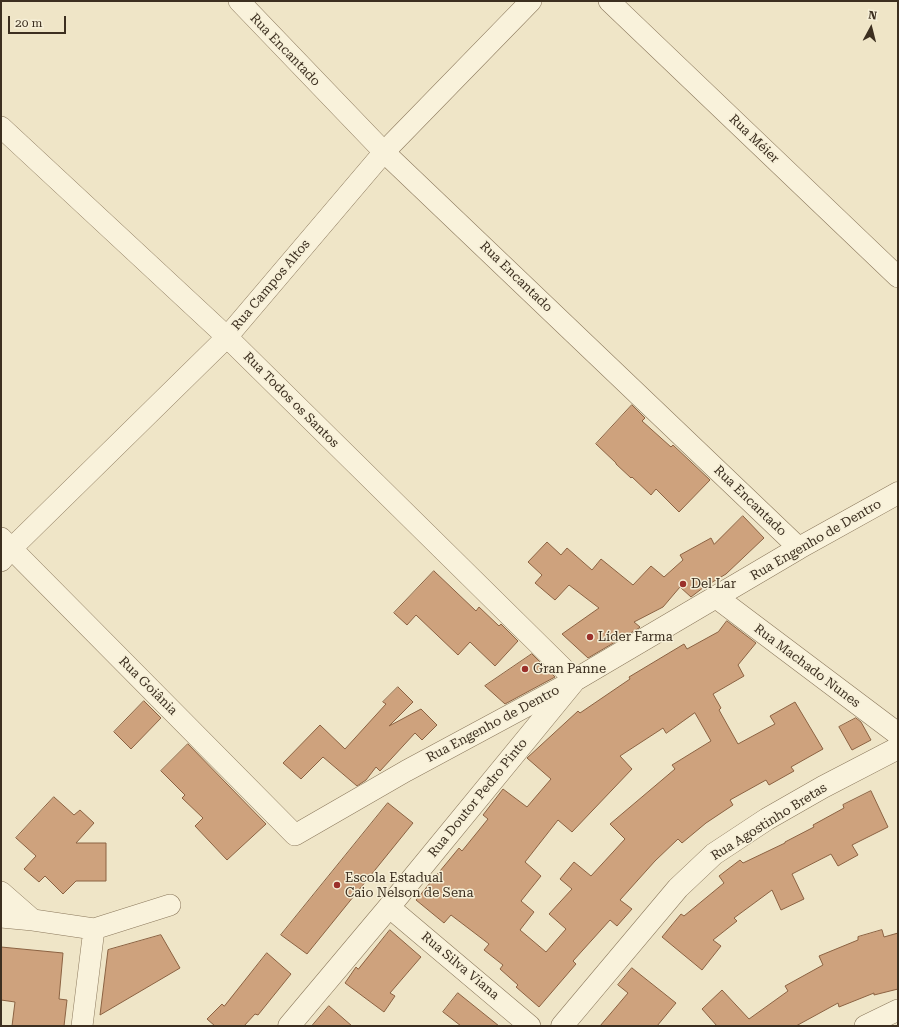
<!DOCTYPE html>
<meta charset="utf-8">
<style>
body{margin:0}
#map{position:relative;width:899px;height:1027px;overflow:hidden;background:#efe5c7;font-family:"Roboto Serif",serif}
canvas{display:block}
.frame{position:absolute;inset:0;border:2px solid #3c2f20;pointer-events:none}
.north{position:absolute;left:851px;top:8px;width:40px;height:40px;-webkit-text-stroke:3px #f6efd7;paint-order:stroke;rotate:7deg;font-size:11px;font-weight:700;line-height:16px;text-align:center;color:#3c2f20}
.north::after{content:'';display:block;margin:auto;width:14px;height:18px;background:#3c2f20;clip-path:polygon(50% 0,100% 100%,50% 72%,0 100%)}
.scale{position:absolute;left:8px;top:16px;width:58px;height:18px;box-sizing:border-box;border:2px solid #3c2f20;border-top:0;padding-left:5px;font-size:12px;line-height:14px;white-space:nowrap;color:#3c2f20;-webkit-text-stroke:3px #f6efd7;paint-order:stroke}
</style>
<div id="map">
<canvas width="899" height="1027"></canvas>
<div class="frame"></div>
<div class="north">N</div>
<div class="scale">20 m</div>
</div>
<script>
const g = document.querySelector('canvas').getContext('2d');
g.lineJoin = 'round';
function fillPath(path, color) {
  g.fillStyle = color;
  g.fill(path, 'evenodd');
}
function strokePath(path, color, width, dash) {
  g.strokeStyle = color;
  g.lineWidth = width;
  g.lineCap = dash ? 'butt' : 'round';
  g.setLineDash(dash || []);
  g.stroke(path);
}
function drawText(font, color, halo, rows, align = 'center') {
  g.font = font + ' "Roboto Serif",serif';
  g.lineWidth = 3;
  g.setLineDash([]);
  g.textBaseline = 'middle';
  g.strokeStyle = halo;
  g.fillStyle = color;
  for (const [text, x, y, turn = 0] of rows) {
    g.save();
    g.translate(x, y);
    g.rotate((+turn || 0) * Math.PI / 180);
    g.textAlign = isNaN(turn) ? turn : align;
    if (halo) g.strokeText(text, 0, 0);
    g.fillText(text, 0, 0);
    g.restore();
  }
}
const building = new Path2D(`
 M 632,405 L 645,418 L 642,421 L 671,447 L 673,445 L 710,480 L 679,512 L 656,489 L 651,495 L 632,477 L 631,478 L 616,464 L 616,463 L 596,444 Z
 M 743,516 L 764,538 L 726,574 L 704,587 L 691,597 L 680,587 L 663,607 L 634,622 L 640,627 L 639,628 L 588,658 L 562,634 L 599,608 L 569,585 L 555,600 L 535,583 L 542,575 L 528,562 L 547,542 L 561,555 L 567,548 L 592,570 L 601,559 L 633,585 L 651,566 L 664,577 L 683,560 L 680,555 L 711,538 L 714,544 Z
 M 434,571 L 476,611 L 479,607 L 499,626 L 501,624 L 518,641 L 495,666 L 470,642 L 458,655 L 416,615 L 407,625 L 394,613 Z
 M 727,621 L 756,643 L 738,665 L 744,676 L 713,694 L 721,708 L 719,710 L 738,744 L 775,724 L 770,716 L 795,702 L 823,749 L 791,767 L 794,771 L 769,785 L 766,780 L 730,800 L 733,805 L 706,823 L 682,843 L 678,839 L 655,861 L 620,900 L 632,909 L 617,926 L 610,920 L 573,961 L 576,964 L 539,1007 L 516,987 L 518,985 L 500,969 L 503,965 L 484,950 L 489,944 L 451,915 L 444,923 L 416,900 L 459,848 L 462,851 L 488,819 L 483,815 L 503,789 L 527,807 L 551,779 L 527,758 L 578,711 L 580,713 L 630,679 L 629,677 L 684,644 L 687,649 L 718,632 ZM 695,713 L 711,741 L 672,765 L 675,769 L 610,824 L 625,839 L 591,876 L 574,862 L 560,879 L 572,889 L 549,914 L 566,929 L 546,952 L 520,930 L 534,912 L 521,901 L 541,876 L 525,862 L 558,820 L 572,832 L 632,769 L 620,756 L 663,728 L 666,733 Z
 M 532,654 L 555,677 L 505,704 L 485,686 Z
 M 398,687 L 413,702 L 389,726 L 421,709 L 437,725 L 422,740 L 415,733 L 380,771 L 376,767 L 366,780 L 357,786 L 323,757 L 301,779 L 283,763 L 320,725 L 345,749 L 386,704 L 383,702 Z
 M 144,701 L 161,718 L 131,749 L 114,732 Z
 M 856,718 L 861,722 L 871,740 L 852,750 L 839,727 Z
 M 188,744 L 266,824 L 227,860 L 195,826 L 203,818 L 182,798 L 185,795 L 161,771 Z
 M 871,791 L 888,827 L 852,845 L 858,855 L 838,866 L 831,854 L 792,874 L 804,899 L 781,910 L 772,890 L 734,918 L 737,921 L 713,940 L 721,946 L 702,970 L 662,937 L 681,914 L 684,916 L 724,883 L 719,876 L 740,860 L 743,863 L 785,843 L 785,842 L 814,827 L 813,825 L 844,808 L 843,805 Z
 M 54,797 L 74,815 L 80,810 L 94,823 L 76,843 L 106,843 L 106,881 L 76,881 L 63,894 L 45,876 L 39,882 L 24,869 L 36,856 L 16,838 Z
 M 388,803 L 413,823 L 307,954 L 281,935 Z
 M 390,930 L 421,957 L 390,993 L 395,996 L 384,1012 L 345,983 L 356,967 L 358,969 Z
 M 882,930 L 884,937 L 898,933 L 898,989 L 874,995 L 874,993 L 839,1007 L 838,1003 L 796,1026 L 717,1026 L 702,1009 L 722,990 L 749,1019 L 788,991 L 785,986 L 823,965 L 819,956 L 858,940 L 858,937 Z
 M 161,935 L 180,968 L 100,1015 L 108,950 Z
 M 1,947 L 63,953 L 59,999 L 67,1000 L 64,1026 L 12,1026 L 15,1002 L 1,1000 Z
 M 267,953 L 291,974 L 258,1015 L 255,1014 L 244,1026 L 215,1026 L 207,1019 L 222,1004 L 224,1006 Z
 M 632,968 L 676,1003 L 657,1026 L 600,1026 L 628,993 L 618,985 Z
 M 458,993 L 499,1026 L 461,1026 L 443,1012 Z
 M 329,1006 L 352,1026 L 312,1026 Z`);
fillPath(building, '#cea27d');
strokePath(building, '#8b6242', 1);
const minor = new Path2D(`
 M 239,1 L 384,152 L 799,548
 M 609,1 L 898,277
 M 1,127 L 227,337 L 575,680 L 406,771 L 295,835 L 1,538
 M 1,561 L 12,548 L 227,337 L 384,152 L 531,1
 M 1,892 L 33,920
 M 389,907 L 530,1026
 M 1,917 L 33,920 L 94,929 L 170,905
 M 82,1026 L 94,929
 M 865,1026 L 898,1010`);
const tertiary = new Path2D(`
 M 716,597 L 898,734
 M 289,1026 L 389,907 L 575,680 L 799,548 L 898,493
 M 562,1026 L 678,888 L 714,854 L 767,819 L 823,787 L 898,748`);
strokePath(minor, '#8b785c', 22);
strokePath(tertiary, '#8b785c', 23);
strokePath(minor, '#f9f2db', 21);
strokePath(tertiary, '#f9f2db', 22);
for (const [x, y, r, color] of [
 [683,584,4,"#9b302b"],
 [590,637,4,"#9b302b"],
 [525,669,4,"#9b302b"],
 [337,885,4,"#9b302b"]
]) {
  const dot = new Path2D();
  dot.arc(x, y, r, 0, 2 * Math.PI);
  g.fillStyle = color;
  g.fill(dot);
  strokePath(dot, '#f6efd7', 1.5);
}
drawText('13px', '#3c2f20', '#f6efd7', [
 ["Rua Encantado",285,50,46],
 ["Rua Méier",754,139,44],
 ["Rua Encantado",516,277,44],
 ["Rua Campos Altos",271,285,-50],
 ["Rua Todos os Santos",291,400,45],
 ["Rua Encantado",750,501,44],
 ["Rua Engenho de Dentro",816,540,-30],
 ["Rua Machado Nunes",807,666,37],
 ["Rua Goiânia",148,686,45],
 ["Rua Engenho de Dentro",493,724,-28],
 ["Rua Doutor Pedro Pinto",478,798,-51],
 ["Rua Agostinho Bretas",769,822,-32],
 ["Rua Silva Viana",460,966,40]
]);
drawText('13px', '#3c2f20', '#f6efd7', [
 ["Del Lar",691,584],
 ["Líder Farma",598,637],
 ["Gran Panne",533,669],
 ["Escola Estadual",345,878],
 ["Caio Nelson de Sena",345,893]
], 'left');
</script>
